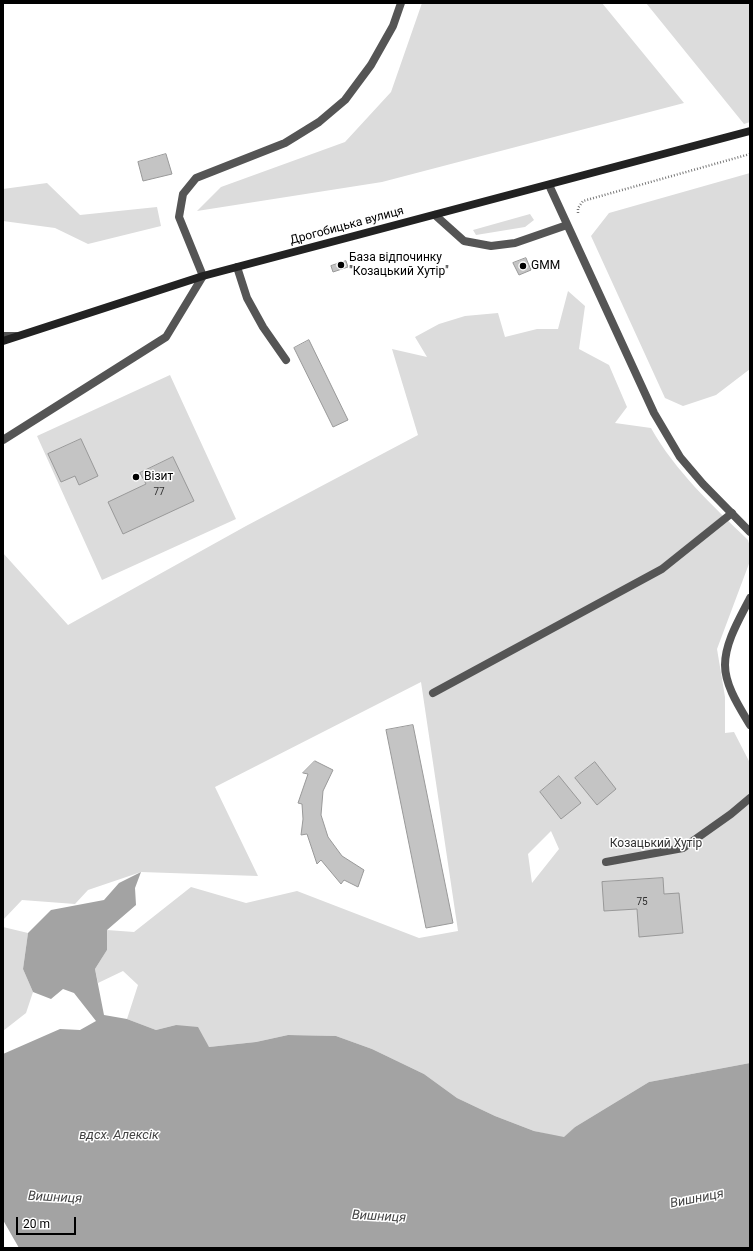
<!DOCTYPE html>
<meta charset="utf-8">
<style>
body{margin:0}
#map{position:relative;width:753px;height:1251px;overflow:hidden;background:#fff;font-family:Roboto,sans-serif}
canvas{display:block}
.frame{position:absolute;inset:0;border:4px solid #000;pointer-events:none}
.scale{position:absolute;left:16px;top:1217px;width:60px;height:18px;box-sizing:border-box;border:2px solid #000;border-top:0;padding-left:5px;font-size:12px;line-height:14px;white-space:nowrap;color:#000;-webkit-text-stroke:3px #fff;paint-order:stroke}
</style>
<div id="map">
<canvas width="753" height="1251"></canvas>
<div class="frame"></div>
<div class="scale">20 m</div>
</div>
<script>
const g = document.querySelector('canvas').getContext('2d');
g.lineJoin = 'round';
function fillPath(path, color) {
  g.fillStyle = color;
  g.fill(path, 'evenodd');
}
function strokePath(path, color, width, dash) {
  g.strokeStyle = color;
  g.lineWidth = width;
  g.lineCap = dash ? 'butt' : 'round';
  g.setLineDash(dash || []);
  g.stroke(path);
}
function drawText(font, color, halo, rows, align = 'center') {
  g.font = font + ' Roboto,sans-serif';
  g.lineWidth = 3;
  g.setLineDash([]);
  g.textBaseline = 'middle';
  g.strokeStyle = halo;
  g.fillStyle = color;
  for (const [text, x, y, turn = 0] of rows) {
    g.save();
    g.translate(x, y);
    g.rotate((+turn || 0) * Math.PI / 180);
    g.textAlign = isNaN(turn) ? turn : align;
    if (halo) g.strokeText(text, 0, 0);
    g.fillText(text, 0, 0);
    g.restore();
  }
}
fillPath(new Path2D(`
 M 422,3 L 602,3 L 684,103 L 382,182 L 197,211 L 221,187 L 345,142 L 391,92 Z
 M 646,3 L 750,3 L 750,122 L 744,124 Z
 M 750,173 L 750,369 L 716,395 L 683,406 L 665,398 L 591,236 L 609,213 Z
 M 47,183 L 80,215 L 157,207 L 161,226 L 88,244 L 55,228 L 3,221 L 3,189 Z
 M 530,214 L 534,220 L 525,227 L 476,235 L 473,230 Z
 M 568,291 L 585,306 L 579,349 L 609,365 L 627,407 L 615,423 L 651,428 C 675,471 713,506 748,540 L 750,547 L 750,561 L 717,649 L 725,697 L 725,733 L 734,732 L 750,763 L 750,1063 L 649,1082 L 575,1127 L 564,1138 L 534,1131 L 495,1116 L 457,1098 L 424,1074 L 372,1049 L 336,1036 L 288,1035 L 256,1042 L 209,1047 L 176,1025 L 156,1030 L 127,1019 L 138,985 L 123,971 L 98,983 L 95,969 L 107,950 L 107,930 L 134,932 L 191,887 L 246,903 L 297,891 L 419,938 L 458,931 L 421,682 L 215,787 L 258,876 L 141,872 L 88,890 L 75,904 L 22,900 L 3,920 L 3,553 L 68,625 L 246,526 L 418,435 L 392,349 L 427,357 L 415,337 L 439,324 L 465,316 L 498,313 L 505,337 L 537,329 L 558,329 ZM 551,831 L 559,849 L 532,883 L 528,854 Z
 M 170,375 L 236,519 L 102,580 L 37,436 Z
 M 3,927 L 28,933 L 23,969 L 33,992 L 26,1013 L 3,1031 Z`), '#dcdcdc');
fillPath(new Path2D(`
 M 141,872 L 135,888 L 136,905 L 107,930 L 107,950 L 95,969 L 104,1015 L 127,1019 L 156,1030 L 176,1025 L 198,1027 L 209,1047 L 256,1042 L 288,1035 L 336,1036 L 372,1049 L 424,1074 L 457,1098 L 495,1116 L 534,1131 L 564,1137 L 575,1127 L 649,1082 L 750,1063 L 750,1248 L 19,1248 L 3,1220 L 3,1054 L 60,1029 L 80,1030 L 96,1021 L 74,993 L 63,989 L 51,999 L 33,992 L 23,969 L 28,933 L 51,910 L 104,900 L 119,883 Z`), '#a3a3a3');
const building = new Path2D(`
 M 166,154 L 172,174 L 143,181 L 138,162 Z
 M 526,258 L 531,270 L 519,275 L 513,263 Z
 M 346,261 L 348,267 L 333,272 L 331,266 Z
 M 309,340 L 348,420 L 333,427 L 294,348 Z
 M 81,439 L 98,476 L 79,485 L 75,476 L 61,482 L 48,454 Z
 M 173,457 L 194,501 L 123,534 L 108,502 L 146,484 L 140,473 Z
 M 413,725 L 453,923 L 426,928 L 386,730 Z
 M 315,761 L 333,770 L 323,791 L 321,815 L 328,837 L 342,856 L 364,870 L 358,887 L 344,880 L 341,884 L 321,860 L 317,864 L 307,834 L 301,835 L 303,819 L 302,804 L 298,803 L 308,774 L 303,773 Z
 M 595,762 L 616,789 L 597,805 L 575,778 Z
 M 559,776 L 581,803 L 561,819 L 540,792 Z
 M 663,878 L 664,894 L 679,893 L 683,933 L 639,937 L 637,909 L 604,911 L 602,882 Z`);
fillPath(building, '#c4c4c4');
strokePath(building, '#999', 1);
strokePath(new Path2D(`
 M 578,213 L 578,208 L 583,201 L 750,154`), '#777', 2.5, [1, 2]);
strokePath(new Path2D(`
 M 435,215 L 464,241 L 491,246 L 515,243 L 567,225
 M 237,267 L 247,298 L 263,327 L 286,360
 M 3,336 L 16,336
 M 3,440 L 166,337 L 203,276 L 179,217 L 183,194 L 196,178 L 285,143 L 319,122 L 345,100 L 371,65 L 393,26 L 401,3
 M 433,693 L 662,569 L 732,513
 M 606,862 L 683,848 L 731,814 L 750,798`), '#555', 8);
strokePath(new Path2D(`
 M 549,185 L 654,413 L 680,457 L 703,484 L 750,532
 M 750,598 C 740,618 725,642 725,665 C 725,686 740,708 750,725`), '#555', 8);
strokePath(new Path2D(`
 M 3,341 L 203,276 L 750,131`), '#222', 8);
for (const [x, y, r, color] of [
 [341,265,4,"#000"],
 [523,266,4,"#000"],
 [136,477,4,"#000"]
]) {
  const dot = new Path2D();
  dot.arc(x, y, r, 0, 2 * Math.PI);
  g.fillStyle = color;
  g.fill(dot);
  strokePath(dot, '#fff', 1.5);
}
drawText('10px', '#313131', null, [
 ["77",159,492],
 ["75",642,902]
]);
drawText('12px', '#000', '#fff', [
 ["Дрогобицька вулиця",347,226,-15]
]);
drawText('12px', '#000', '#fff', [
 ["База відпочинку",349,258],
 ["\"Козацький Хутір\"",349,272],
 ["GMM",531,266],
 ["Візит",144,477]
], 'left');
drawText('12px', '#333', '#fff', [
 ["Козацький Хутір",656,844]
]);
drawText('italic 13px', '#444', '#fff', [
 ["вдсх. Алексік",119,1136],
 ["Вишниця",55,1198,3],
 ["Вишниця",697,1199,-11],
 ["Вишниця",379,1217,3]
]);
</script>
